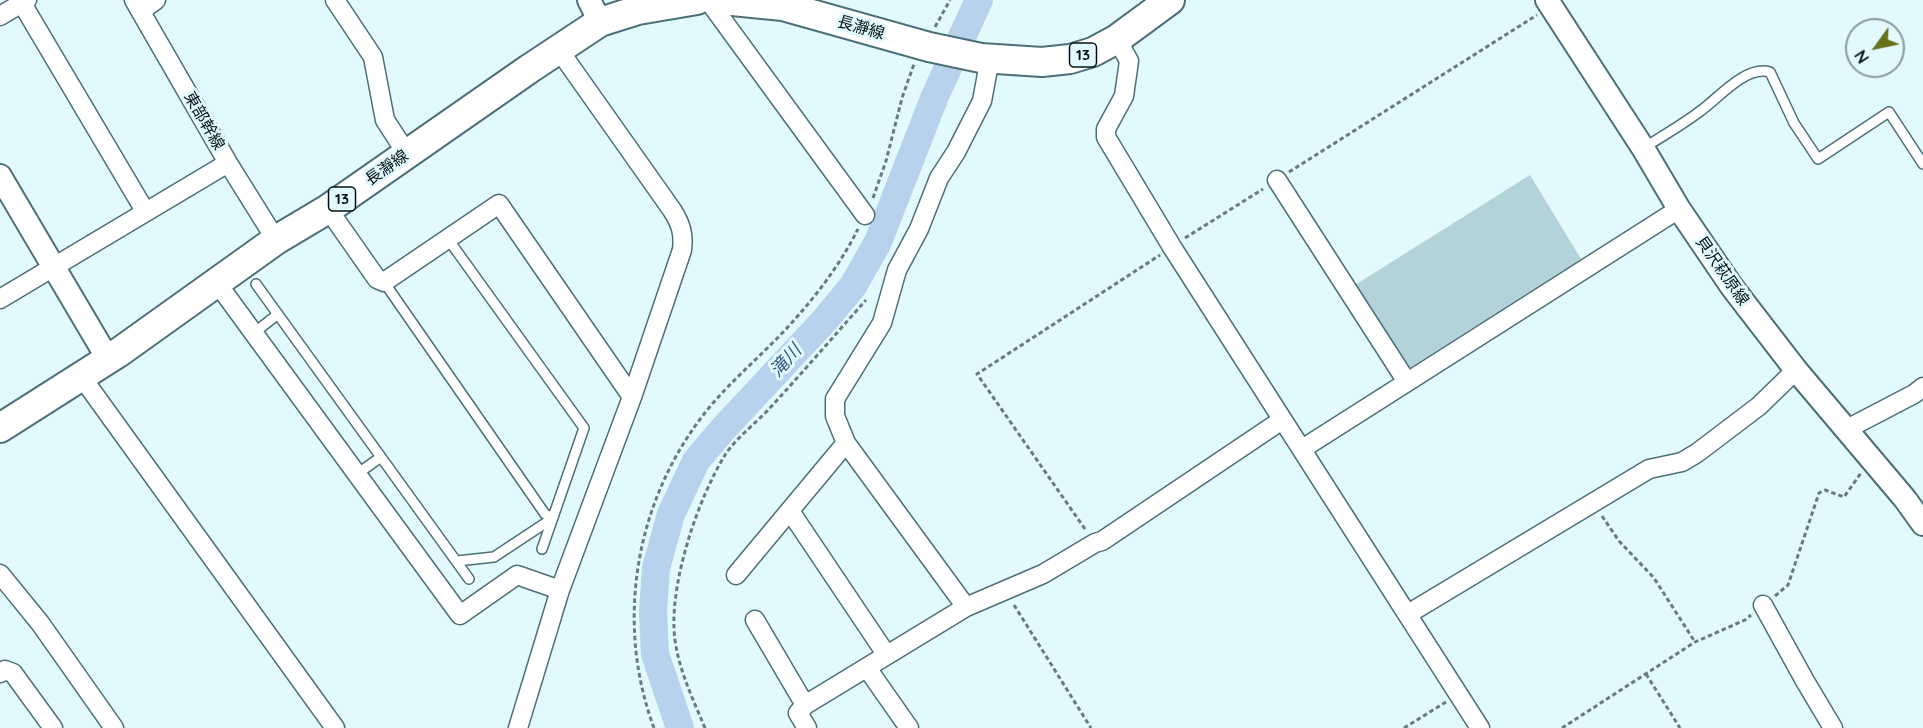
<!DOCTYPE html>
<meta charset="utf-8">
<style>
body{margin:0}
#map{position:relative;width:1923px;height:728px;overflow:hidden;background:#e2f9fe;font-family:Quicksand,sans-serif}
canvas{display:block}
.north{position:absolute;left:1845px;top:18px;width:60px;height:60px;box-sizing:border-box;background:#e2f9fe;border:2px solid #899ca0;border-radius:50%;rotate:237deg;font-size:16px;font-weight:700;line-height:24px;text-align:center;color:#031013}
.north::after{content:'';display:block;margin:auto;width:21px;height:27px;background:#67711a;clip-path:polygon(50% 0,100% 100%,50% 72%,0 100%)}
</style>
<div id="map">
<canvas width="1923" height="728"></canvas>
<div class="north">N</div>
</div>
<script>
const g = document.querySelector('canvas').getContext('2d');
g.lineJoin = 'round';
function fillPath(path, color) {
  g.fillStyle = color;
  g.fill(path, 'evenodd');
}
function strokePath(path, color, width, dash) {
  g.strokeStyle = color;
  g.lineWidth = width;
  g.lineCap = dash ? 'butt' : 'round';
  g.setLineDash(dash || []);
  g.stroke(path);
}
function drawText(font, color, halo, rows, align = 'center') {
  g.font = font + ' Quicksand,"Noto Sans JP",sans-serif';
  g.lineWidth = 6;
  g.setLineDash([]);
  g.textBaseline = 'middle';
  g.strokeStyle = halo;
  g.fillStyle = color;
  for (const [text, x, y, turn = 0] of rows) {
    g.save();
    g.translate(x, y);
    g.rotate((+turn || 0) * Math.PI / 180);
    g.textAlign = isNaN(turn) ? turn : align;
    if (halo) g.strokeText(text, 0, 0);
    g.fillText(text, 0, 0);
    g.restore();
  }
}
fillPath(new Path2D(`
 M 1530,175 L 1581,259 L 1411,367 L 1407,367 L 1355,285 Z`), '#b3d2d9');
strokePath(new Path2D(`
 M 680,728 L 655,654 L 653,612 L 656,568 L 671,514 L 696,461 L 724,428 L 824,321 L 853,286 L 878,242 L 935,96 L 979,0`), '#b8d1ec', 28);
const service = new Path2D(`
 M 1644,148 C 1662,136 1682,125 1699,112 C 1718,99 1745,65 1770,72 L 1794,123 L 1818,159 L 1889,112 L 1923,164
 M 448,239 L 584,428 L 542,549
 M 384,282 L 545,514 L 553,518 L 494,557 L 457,561
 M 256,284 L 469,579
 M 254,333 L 278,314
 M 357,474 L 381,457`);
const minor = new Path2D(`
 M 20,0 L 145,211
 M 134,0 L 228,163 L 276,240
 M 335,0 L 373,57 L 385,120 L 407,154
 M 708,0 L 865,215
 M 141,11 L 156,0
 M 0,16 L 27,0
 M 1117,39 L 1129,61 L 1124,96 L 1106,129 L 1106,137 L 1172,247 L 1480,728
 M 1277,180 L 1407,382
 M 328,209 L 377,279 L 384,282 L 499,204 L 632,397
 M 217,283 L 460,615 L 517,575 L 560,590
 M 0,299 L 228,163
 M 81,376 L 335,728
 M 1847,429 L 1914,394 L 1923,387
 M 1302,449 L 1679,209
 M 790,511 L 886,654
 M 0,574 L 40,623 L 114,728
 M 736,575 L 846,443
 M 1763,605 L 1805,681 L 1833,728
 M 966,607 L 846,443 L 835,416 L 835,399 L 882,323 L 897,270 L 919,229 L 939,178 L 956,152 L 982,101 L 990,58
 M 1408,614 L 1649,469 L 1682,462 L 1697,453 L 1759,406 L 1796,370
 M 755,620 L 805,705
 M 867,668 L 909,728
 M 0,673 L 5,670 L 13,673 L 53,728
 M 518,728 L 560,590 L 632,397 L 682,250 C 684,234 681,224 672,210 L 559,50
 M 807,728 L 798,713 L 805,705 L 966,607 L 1043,574 L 1095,543 L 1102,541 L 1282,420`);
const tertiary = new Path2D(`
 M 589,0 L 600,22
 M 1547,0 L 1643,148 L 1679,209 L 1732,287 L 1796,370 L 1905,499 L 1923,524
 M 0,176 L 108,359`);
const primary = new Path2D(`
 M 722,0 L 783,6 L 929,47 L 981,58 L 1042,62 L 1070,59 L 1093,52 L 1117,39 L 1170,0
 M 0,428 L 118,353 L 276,240 L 328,209 L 529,69 L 600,22 L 638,10 L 697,0`);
strokePath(service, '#4d7078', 12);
strokePath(minor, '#4d7078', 21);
strokePath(tertiary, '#4d7078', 26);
strokePath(primary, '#4d7078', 32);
strokePath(new Path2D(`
 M 935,27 L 950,0
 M 1289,172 L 1537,15
 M 873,198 L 886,161 L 902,98 L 914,64
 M 1185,238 L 1263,189
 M 1602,516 L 1619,541 L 1654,578 L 1695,642
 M 1085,529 L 977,374 L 1160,255
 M 1775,596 L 1788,585 L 1819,493 L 1825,490 L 1844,497 L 1861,473
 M 1014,605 L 1091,728
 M 1646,674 L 1680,728
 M 654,728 C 613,618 637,492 713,403 C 739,373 770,348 796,318 C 820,291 842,261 858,229
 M 705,728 C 692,697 675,662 674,628 C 672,577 698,499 725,455 C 736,438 755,424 769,409 C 802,373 834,336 866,300
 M 1404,728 L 1446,702
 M 1562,728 L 1695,642 L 1745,620 L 1751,615`), '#6a7b7f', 3, [4.5, 3]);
strokePath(service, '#fff', 9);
strokePath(minor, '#fff', 18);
strokePath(tertiary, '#fff', 22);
strokePath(primary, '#fff', 28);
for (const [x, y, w] of [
 [1083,55,27],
 [342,199,27]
]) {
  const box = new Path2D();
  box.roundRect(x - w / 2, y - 12, w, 24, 4.5);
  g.fillStyle = '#e2f9fe';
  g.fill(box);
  strokePath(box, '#031013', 1.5);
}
drawText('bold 15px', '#031013', null, [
 ["13",1083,55],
 ["13",342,199]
]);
drawText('16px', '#031013', '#e2f9fe', [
 ["長瀞線",861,28,16],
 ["東部幹線",204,121,60],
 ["長瀞線",387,168,-35],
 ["貝沢萩原線",1722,271,55]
]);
drawText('italic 18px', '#31577d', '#e2f9fe', [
 ["滝川",786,361,-48]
]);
</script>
